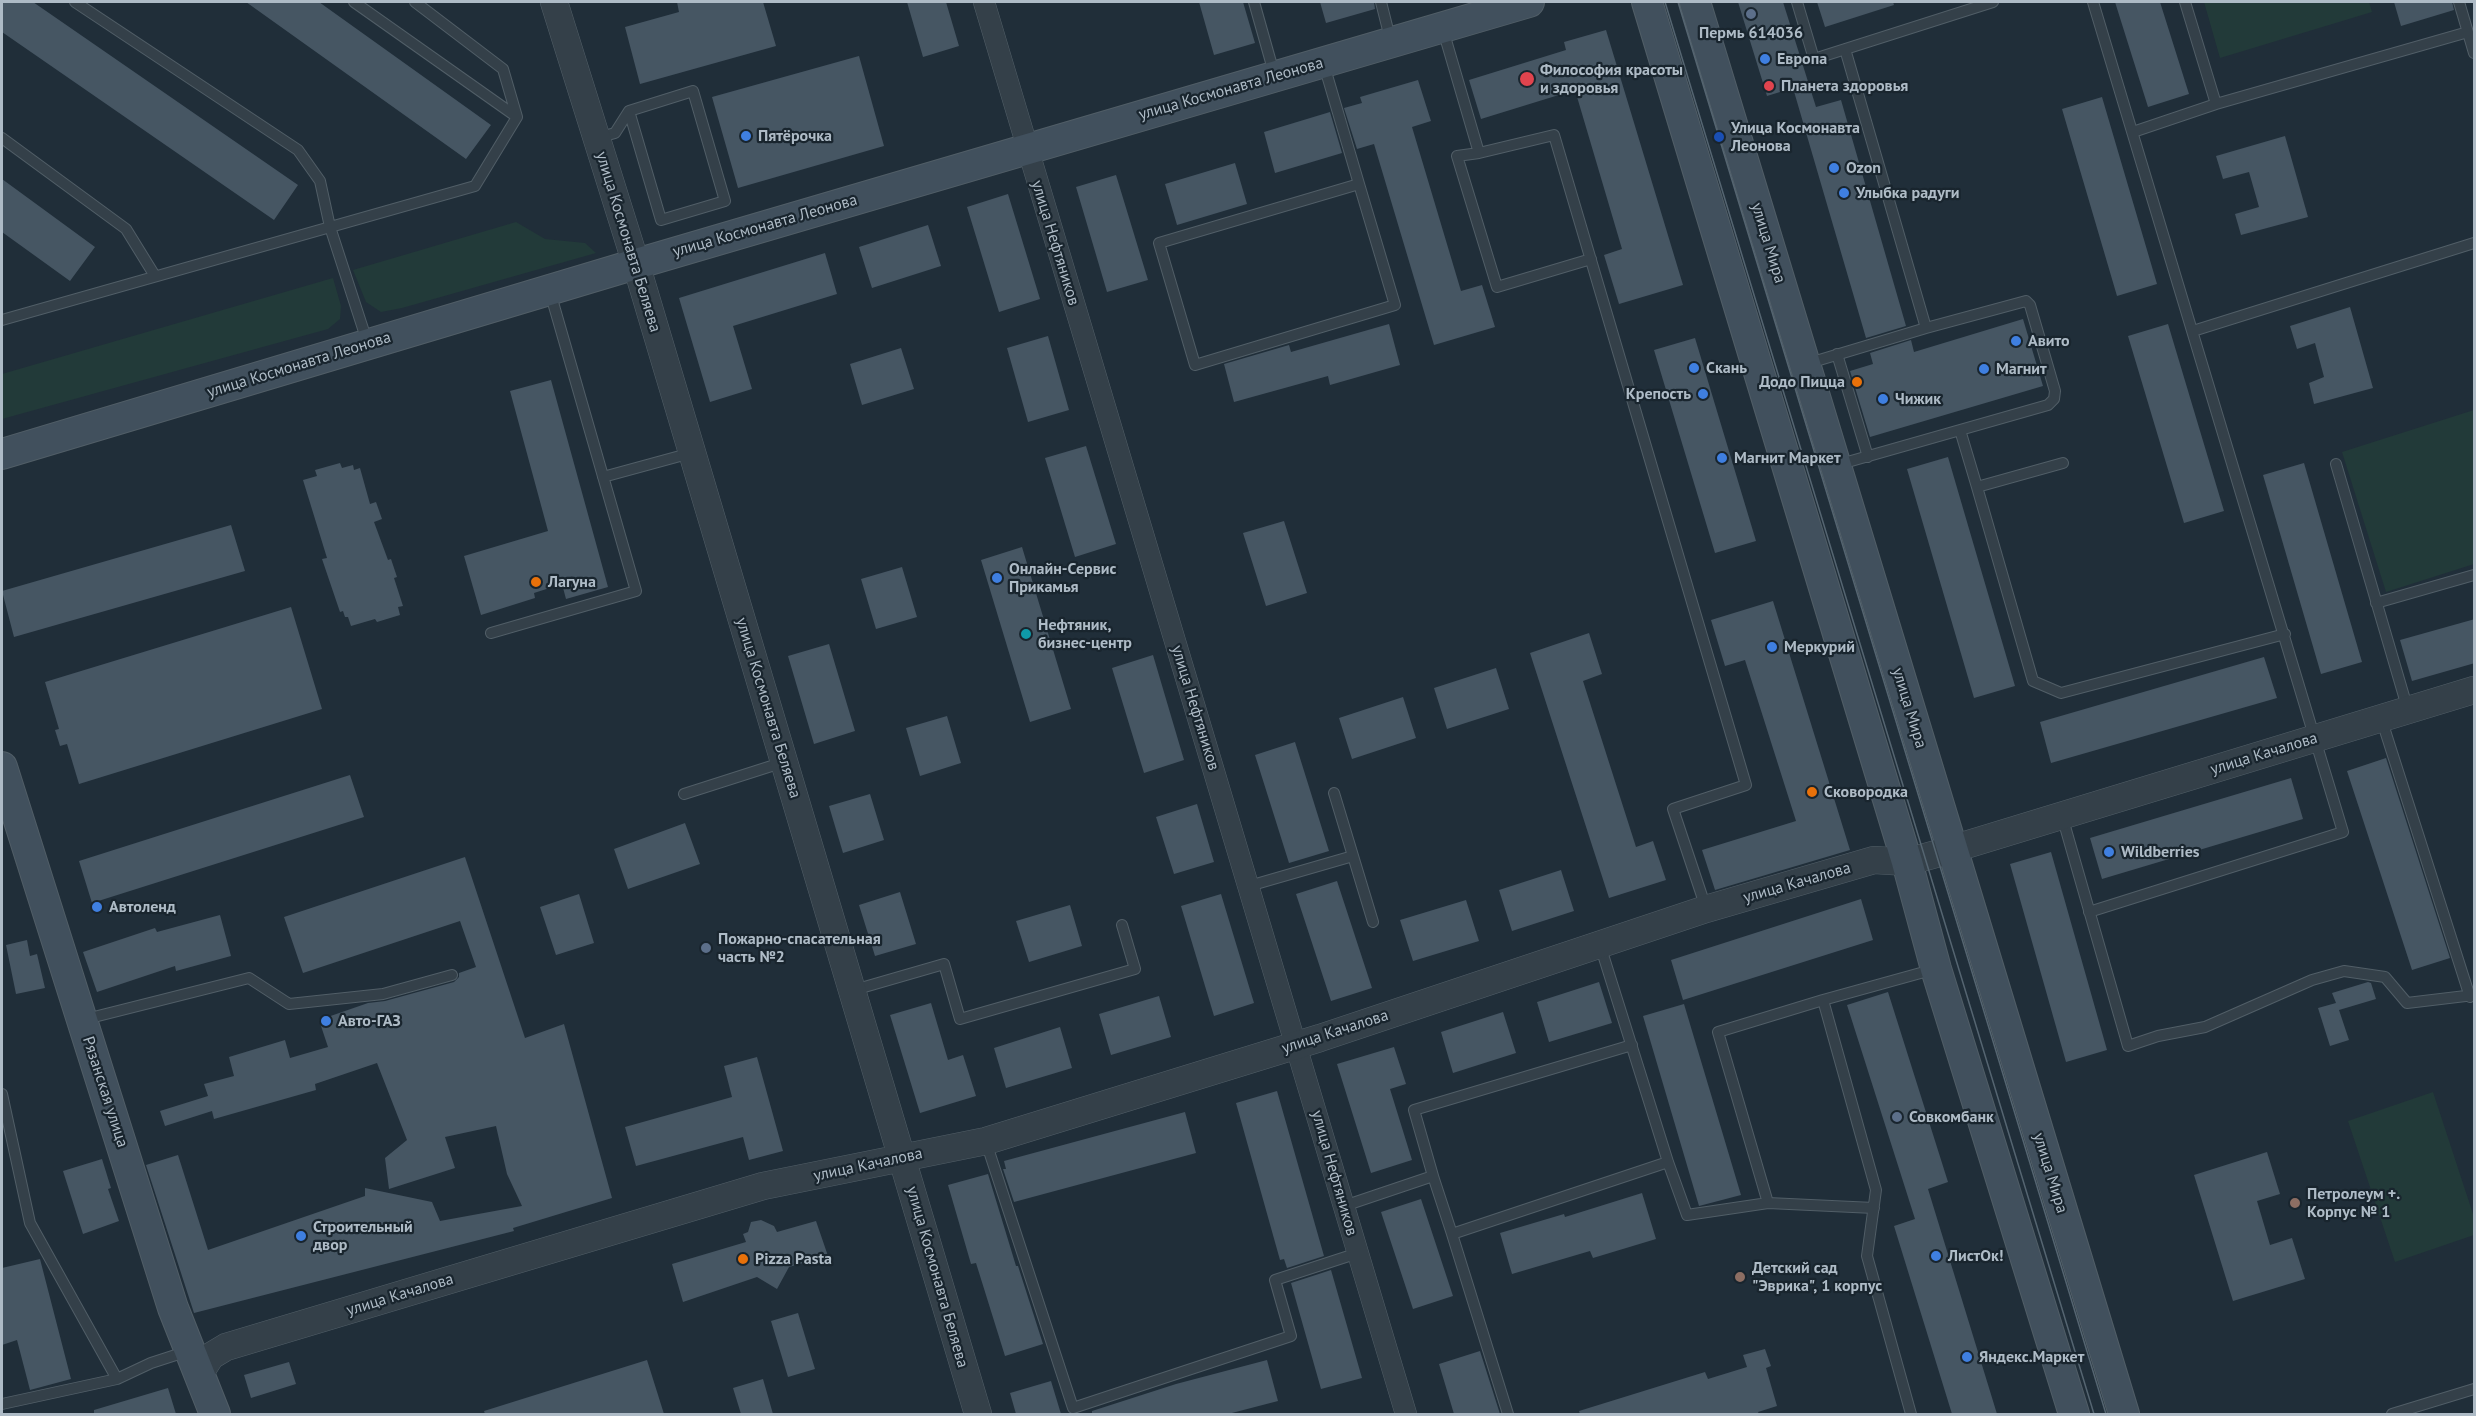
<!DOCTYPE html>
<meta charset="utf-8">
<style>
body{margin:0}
#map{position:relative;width:2476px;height:1416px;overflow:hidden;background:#202e39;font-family:"PT Sans",sans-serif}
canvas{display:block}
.frame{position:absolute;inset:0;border:3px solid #aebbc6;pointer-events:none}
</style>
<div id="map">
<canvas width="2476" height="1416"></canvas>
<div class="frame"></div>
</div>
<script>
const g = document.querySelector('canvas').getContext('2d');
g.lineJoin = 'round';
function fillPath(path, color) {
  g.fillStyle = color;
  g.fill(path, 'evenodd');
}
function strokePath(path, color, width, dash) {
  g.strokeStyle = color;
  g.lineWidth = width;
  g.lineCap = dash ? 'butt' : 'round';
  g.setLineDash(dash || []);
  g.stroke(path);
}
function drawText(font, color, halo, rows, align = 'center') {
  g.font = font + ' "PT Sans",sans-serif';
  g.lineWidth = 4.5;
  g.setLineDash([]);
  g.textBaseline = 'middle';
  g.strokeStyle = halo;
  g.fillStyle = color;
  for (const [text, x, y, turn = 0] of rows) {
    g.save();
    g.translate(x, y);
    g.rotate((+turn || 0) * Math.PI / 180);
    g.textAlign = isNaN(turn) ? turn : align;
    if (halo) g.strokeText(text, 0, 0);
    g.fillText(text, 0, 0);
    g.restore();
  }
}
fillPath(new Path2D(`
 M 2204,2 L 2369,2 L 2372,12 L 2220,58 Z
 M 516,222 L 545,239 L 585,243 L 596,253 L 402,308 L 381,312 L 366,302 L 353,270 Z
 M 333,278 L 341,306 L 340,319 L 328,329 L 2,419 L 2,374 Z
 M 2474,410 L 2474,564 L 2386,592 L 2342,452 Z
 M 2433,1092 L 2474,1217 L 2474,1235 L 2395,1262 L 2348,1121 Z`), '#223a39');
fillPath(new Path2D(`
 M 2,2 L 33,2 L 298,185 L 274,220 L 2,32 Z
 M 246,2 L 319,2 L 491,125 L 466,159 Z
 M 677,2 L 763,2 L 776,46 L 640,84 L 625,27 L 679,12 Z
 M 907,2 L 946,2 L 959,46 L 923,57 Z
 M 1199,2 L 1243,2 L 1255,43 L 1214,55 Z
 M 1320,2 L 1374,2 L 1375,9 L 1326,23 Z
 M 1738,2 L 1783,2 L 1816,107 L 1841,100 L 1906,326 L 1866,338 L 1793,88 L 1767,96 Z
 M 1817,2 L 1893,2 L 1894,5 L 1825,27 Z
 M 2115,2 L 2160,2 L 2189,94 L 2148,107 Z
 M 2394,2 L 2452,2 L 2454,10 L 2401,26 Z
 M 1606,30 L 1683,285 L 1619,304 L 1604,255 L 1622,249 L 1575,90 L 1481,119 L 1469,80 L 1566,50 L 1564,42 Z
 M 859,56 L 884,146 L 738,188 L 712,97 Z
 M 1418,80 L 1431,121 L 1412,127 L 1461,291 L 1482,285 L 1495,327 L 1434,345 L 1374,144 L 1357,149 L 1344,108 L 1362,103 L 1360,97 Z
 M 2102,97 L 2157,284 L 2117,296 L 2062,109 Z
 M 1330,112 L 1342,153 L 1275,173 L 1264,132 Z
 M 2285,136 L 2308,217 L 2241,235 L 2235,214 L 2259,207 L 2249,172 L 2223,179 L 2216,156 Z
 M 1235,163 L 1247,204 L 1177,225 L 1165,184 Z
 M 1116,175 L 1148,280 L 1107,292 L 1076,187 Z
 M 2,179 L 95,247 L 70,281 L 2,232 Z
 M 1008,194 L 1040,299 L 999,312 L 967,207 Z
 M 928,225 L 941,266 L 872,288 L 859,247 Z
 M 825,253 L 837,294 L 733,326 L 752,389 L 710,402 L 679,298 Z
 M 2350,307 L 2373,388 L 2314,404 L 2309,383 L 2324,377 L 2315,343 L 2297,349 L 2290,326 Z
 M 2023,319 L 2043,386 L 1870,437 L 1850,371 L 1873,364 L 1870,353 L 1911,340 L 1914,352 Z
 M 1389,324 L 1400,365 L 1330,385 L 1328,376 L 1234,402 L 1224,364 L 1289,345 L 1291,352 Z
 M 2168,324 L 2224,511 L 2184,523 L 2128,336 Z
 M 1048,336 L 1069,410 L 1028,422 L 1007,348 Z
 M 1695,338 L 1756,541 L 1715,553 L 1654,350 Z
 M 901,348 L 914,389 L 862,405 L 850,364 Z
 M 551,380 L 608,587 L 566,599 L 562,584 L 534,593 L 535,598 L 481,615 L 464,556 L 548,531 L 510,391 Z
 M 1086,446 L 1116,544 L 1075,557 L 1045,458 Z
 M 1948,457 L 2015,686 L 1974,698 L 1907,469 Z
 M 340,463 L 342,468 L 353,465 L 354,470 L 360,468 L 370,504 L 376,502 L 382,519 L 374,522 L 388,560 L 391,559 L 397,577 L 394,578 L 403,606 L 398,607 L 400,615 L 377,622 L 375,619 L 351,626 L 348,617 L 345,617 L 343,611 L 340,612 L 322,559 L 327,558 L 303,480 L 317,476 L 315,470 Z
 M 2304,463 L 2362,662 L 2321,674 L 2263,475 Z
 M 1284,521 L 1307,593 L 1266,606 L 1243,533 Z
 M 231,525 L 245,571 L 14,637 L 2,591 Z
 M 1022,547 L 1071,709 L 1030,722 L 981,560 Z
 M 902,567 L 917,617 L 876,629 L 861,579 Z
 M 1773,601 L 1850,850 L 1715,890 L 1702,850 L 1796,821 L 1745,660 L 1725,666 L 1711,620 Z
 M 291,607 L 322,709 L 79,784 L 67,744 L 60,746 L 55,730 L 59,729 L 45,682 Z
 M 2475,619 L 2475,663 L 2412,681 L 2400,640 Z
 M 1589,633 L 1602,674 L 1583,681 L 1636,847 L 1653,841 L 1666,880 L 1609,898 L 1530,653 Z
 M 829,644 L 855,731 L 814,744 L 788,656 Z
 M 1153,655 L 1184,760 L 1144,773 L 1112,668 Z
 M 2264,657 L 2277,698 L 2051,763 L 2040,722 Z
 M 1496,668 L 1509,709 L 1447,729 L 1434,688 Z
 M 1403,697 L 1416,738 L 1352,759 L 1339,718 Z
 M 947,716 L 961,763 L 920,776 L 906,728 Z
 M 1295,742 L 1329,851 L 1289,863 L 1255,755 Z
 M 2386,758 L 2450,958 L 2412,970 L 2347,771 Z
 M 350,775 L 364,817 L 92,903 L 79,861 Z
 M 2291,778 L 2303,819 L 2102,879 L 2090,838 Z
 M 870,794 L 884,840 L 843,853 L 829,806 Z
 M 1197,804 L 1214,862 L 1174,874 L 1156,817 Z
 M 685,823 L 700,864 L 628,889 L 614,849 Z
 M 2051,852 L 2107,1050 L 2066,1062 L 2010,864 Z
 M 465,857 L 525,1038 L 564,1024 L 612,1198 L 513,1228 L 514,1231 L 194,1313 L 146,1165 L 178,1155 L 208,1250 L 365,1196 L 365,1188 L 432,1202 L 440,1221 L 522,1206 L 507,1174 L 496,1126 L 445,1137 L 455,1168 L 389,1189 L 385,1158 L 407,1140 L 377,1063 L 315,1084 L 316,1090 L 214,1119 L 212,1111 L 165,1126 L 160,1111 L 208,1096 L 204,1084 L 234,1076 L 229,1057 L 285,1040 L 290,1058 L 328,1047 L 319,1020 L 368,1003 L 385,1001 L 454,982 L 459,977 L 459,973 L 476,967 L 460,921 L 303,973 L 284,917 Z
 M 1561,870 L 1574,911 L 1512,931 L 1499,890 Z
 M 1337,881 L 1372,988 L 1331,1001 L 1296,894 Z
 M 900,892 L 916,944 L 875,956 L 859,905 Z
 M 579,894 L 594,943 L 556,955 L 540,907 Z
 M 1221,894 L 1254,1003 L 1214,1016 L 1181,906 Z
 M 1861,899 L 1873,940 L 1683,1000 L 1671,960 Z
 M 1466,900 L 1479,941 L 1413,961 L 1400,920 Z
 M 1070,905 L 1082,946 L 1029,962 L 1016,921 Z
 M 220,915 L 231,956 L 176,971 L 175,966 L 97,992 L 83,952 L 155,928 L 157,932 Z
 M 27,940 L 30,956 L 37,954 L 45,988 L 16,994 L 6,945 Z
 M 1599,982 L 1612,1023 L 1549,1042 L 1537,1002 Z
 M 2368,982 L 2371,983 L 2376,999 L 2339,1010 L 2349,1040 L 2330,1046 L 2318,1008 L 2336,1003 L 2332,993 Z
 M 1888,992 L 1948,1182 L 1928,1189 L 1997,1414 L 1952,1414 L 1894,1226 L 1915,1219 L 1847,1005 Z
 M 1159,996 L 1171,1037 L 1111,1055 L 1099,1014 Z
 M 931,1003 L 948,1060 L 963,1055 L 976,1096 L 920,1113 L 890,1015 Z
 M 1684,1004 L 1741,1195 L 1699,1206 L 1643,1016 Z
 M 1503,1012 L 1516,1053 L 1453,1073 L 1441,1032 Z
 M 1060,1027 L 1072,1068 L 1006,1088 L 994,1048 Z
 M 1394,1047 L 1406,1084 L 1390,1089 L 1412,1160 L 1371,1173 L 1337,1064 Z
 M 757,1057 L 783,1151 L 749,1160 L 743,1137 L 636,1166 L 625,1127 L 732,1097 L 724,1066 Z
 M 1277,1091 L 1324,1256 L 1287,1268 L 1284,1259 L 1280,1260 L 1236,1103 Z
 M 1185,1112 L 1196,1153 L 1014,1202 L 1003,1169 L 1006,1169 L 1004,1161 Z
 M 2267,1152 L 2280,1194 L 2257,1201 L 2270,1245 L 2292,1238 L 2305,1279 L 2233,1301 L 2194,1175 Z
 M 102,1159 L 111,1188 L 108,1189 L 119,1221 L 83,1234 L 63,1171 Z
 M 988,1174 L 1016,1266 L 1018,1266 L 1043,1344 L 1005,1356 L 976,1263 L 971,1264 L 948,1185 Z
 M 1642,1193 L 1656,1239 L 1593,1258 L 1590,1251 L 1512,1274 L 1500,1233 L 1564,1214 L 1565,1217 Z
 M 1421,1199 L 1453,1296 L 1413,1309 L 1381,1212 Z
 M 761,1220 L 774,1226 L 777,1232 L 816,1221 L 828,1256 L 789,1267 L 777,1289 L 757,1277 L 683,1302 L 672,1264 L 746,1242 L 743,1234 L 748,1232 L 751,1222 Z
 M 40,1259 L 71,1379 L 30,1390 L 17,1340 L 2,1345 L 2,1268 Z
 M 1331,1270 L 1362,1378 L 1321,1389 L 1291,1283 Z
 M 798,1313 L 815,1369 L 788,1377 L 771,1321 Z
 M 1765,1349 L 1771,1366 L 1766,1368 L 1777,1406 L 1758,1412 L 1759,1414 L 1580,1414 L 1579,1411 L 1705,1372 L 1708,1379 L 1747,1367 L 1743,1355 Z
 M 1480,1351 L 1500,1414 L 1454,1414 L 1439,1364 Z
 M 647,1360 L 664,1414 L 485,1414 L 484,1411 Z
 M 1267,1360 L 1278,1401 L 1228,1414 L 1092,1414 L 1092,1411 L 1176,1384 Z
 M 289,1362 L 296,1384 L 251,1398 L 244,1375 Z
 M 763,1379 L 773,1414 L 741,1414 L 733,1388 Z
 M 1051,1381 L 1061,1414 L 1016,1414 L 1010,1393 Z
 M 168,1388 L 176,1414 L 94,1414 L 94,1410 Z`), '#465663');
const service = new Path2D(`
 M 75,2 L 298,150 L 320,181 L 330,227 L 367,341
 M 354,2 L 517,117
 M 1254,2 L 1274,73
 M 1381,2 L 1391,42
 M 1797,2 L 1814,59 L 1993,2
 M 2185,2 L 2216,104
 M 2459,2 L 2474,53
 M 1443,30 L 1479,153 L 1554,135 L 1746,785 L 1673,809 L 1706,908
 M 1324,65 L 1359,184 L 1159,243 L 1195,365 L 1395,305 L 1359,184
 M 2133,132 L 2216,104 L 2468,32
 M 2,138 L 126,229 L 155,276
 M 597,138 L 615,133 L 629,111 L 693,91 L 725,201 L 661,220 L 629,111
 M 1479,153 L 1457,156 L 1497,287 L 1591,259
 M 2,320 L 475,186 L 517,117 L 503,69 L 415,2
 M 2193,331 L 2474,243
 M 1837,354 L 1868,457
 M 1806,364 L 1926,328 L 1845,49
 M 1960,430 L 1977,487
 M 2063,463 L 1977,487 L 2033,681 L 2061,693 L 2285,634
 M 2336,464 L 2408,710
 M 1837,465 L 2048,405 L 2054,399 L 2055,391 L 2030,305 L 2026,301 L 1926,328
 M 603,477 L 691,453
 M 2376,603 L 2474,575
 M 491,633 L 636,591 L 550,292
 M 2381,718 L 2470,997
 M 1334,793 L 1373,922
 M 684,794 L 784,762
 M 2062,816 L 2128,1046 L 2158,1036 L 2205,1027 L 2312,980 L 2344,971 L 2385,977 L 2407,1003 L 2474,995
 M 1249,886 L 1353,856
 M 2089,912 L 2343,832 L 2093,2
 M 1600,945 L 1668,1162 L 1687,1215 L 1768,1203
 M 854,990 L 944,964 L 960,1019 L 1135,969 L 1122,925
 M 1823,1000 L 1718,1032 L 1768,1203 L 1874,1208
 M 82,1020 L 249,978 L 289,1004 L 383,994 L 452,975
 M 2,1094 L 30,1223 L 117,1379
 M 986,1142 L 1073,1408 L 1291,1336 L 1275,1280 L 1358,1253
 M 1433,1176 L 1414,1110 L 1632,1045
 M 1344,1206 L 1433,1176 L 1452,1234 L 1668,1162
 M 1452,1234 L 1508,1414
 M 2,1404 L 117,1379 L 151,1363 L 188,1351
 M 1911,1414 L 1867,1256 L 1876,1190 L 1823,1000 L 1935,969
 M 2392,1414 L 2474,1389`);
const minor = new Path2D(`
 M 984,2 L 1406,1414`);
const tertiary = new Path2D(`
 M 554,2 L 636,264 L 978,1414
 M 200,1373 L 211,1356 L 226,1347 L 763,1186 L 986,1141 L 1320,1038 L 1706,909 L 1874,860 L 1907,862 L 1936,854 L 2474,690`);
const secondary = new Path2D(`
 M 1647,2 L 1907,862 L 1936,969 L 2074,1414
 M 1695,2 L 2124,1414
 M 2,454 L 636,264 L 1529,2
 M 2,767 L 173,1308 L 215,1414`);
strokePath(service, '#515e67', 12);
strokePath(minor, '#515e67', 22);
strokePath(tertiary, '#515e67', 28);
strokePath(secondary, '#515e67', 32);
strokePath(service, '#344049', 10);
strokePath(minor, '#344049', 21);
strokePath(tertiary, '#344049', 27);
strokePath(secondary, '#41505d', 30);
strokePath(new Path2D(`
 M 1665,2 L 2094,1414
 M 1678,2 L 2106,1414`), '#556571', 1.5);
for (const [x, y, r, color] of [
 [1751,14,6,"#5c6f8a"],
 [1765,59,6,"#3f7fe0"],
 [1527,79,8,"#e0444e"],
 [1769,86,6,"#e0444e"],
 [746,136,6,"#3f7fe0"],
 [1719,137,6,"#1a4fb4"],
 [1834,168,6,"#3f7fe0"],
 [1844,193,6,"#3f7fe0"],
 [2016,341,6,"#3f7fe0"],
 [1694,368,6,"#3f7fe0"],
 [1984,369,6,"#3f7fe0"],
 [1857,382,6,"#e8710a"],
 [1703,394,6,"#3f7fe0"],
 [1883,399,6,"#3f7fe0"],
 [1722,458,6,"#3f7fe0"],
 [997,578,6,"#3f7fe0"],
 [536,582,6,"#e8710a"],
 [1026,634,6,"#0f9aa8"],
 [1772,647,6,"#3f7fe0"],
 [1812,792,6,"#e8710a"],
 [2109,852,6,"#3f7fe0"],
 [97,907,6,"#3f7fe0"],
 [706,948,6,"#5c6f8a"],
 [326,1021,6,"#3f7fe0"],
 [1897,1117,6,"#5c6f8a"],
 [2295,1203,6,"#8d6e63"],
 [301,1236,6,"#3f7fe0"],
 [1936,1256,6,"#3f7fe0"],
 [743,1259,6,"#e8710a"],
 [1740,1277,6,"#8d6e63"],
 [1967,1357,6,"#3f7fe0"]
]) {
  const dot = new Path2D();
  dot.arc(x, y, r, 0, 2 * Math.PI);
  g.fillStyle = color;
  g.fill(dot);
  strokePath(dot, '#19252e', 2);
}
drawText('bold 16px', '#aebbc6', '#19252e', [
 ["Пермь 614036",1751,33,"center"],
 ["Европа",1777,59],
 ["Философия красоты",1540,70],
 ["и здоровья",1540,88],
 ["Планета здоровья",1781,86],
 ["Улица Космонавта",1731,128],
 ["Леонова",1731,146],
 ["Пятёрочка",758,136],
 ["Ozon",1846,168],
 ["Улыбка радуги",1856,193],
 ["Авито",2028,341],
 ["Скань",1706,368],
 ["Магнит",1996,369],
 ["Додо Пицца",1845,382,"right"],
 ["Крепость",1691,394,"right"],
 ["Чижик",1895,399],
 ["Магнит Маркет",1734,458],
 ["Онлайн-Сервис",1009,569],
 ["Прикамья",1009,587],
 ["Лагуна",548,582],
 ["Нефтяник,",1038,625],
 ["бизнес-центр",1038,643],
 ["Меркурий",1784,647],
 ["Сковородка",1824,792],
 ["Wildberries",2121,852],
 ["Автоленд",109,907],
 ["Пожарно-спасательная",718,939],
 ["часть №2",718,957],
 ["Авто-ГАЗ",338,1021],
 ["Совкомбанк",1909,1117],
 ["Петролеум +.",2307,1194],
 ["Корпус № 1",2307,1212],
 ["Строительный",313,1227],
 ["двор",313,1245],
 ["ЛистОк!",1948,1256],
 ["Pizza Pasta",755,1259],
 ["Детский сад",1752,1268],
 ["\"Эврика\", 1 корпус",1752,1286],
 ["Яндекс.Маркет",1979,1357]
], 'left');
drawText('16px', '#aebbc6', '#19252e', [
 ["улица Космонавта Леонова",1231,89,-16],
 ["улица Космонавта Леонова",765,226,-16],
 ["улица Космонавта Беляева",628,242,73],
 ["улица Нефтяников",1055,243,73],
 ["улица Мира",1768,243,73],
 ["улица Космонавта Леонова",299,365,-17],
 ["улица Космонавта Беляева",768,708,73],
 ["улица Нефтяников",1195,708,73],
 ["улица Мира",1909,708,73],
 ["улица Качалова",2264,754,-17],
 ["улица Качалова",1797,883,-16],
 ["улица Качалова",1335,1032,-18],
 ["Рязанская улица",105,1092,72],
 ["улица Качалова",868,1165,-12],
 ["улица Нефтяников",1334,1173,74],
 ["улица Мира",2050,1173,73],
 ["улица Космонавта Беляева",937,1277,74],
 ["улица Качалова",400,1295,-17]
]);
</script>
